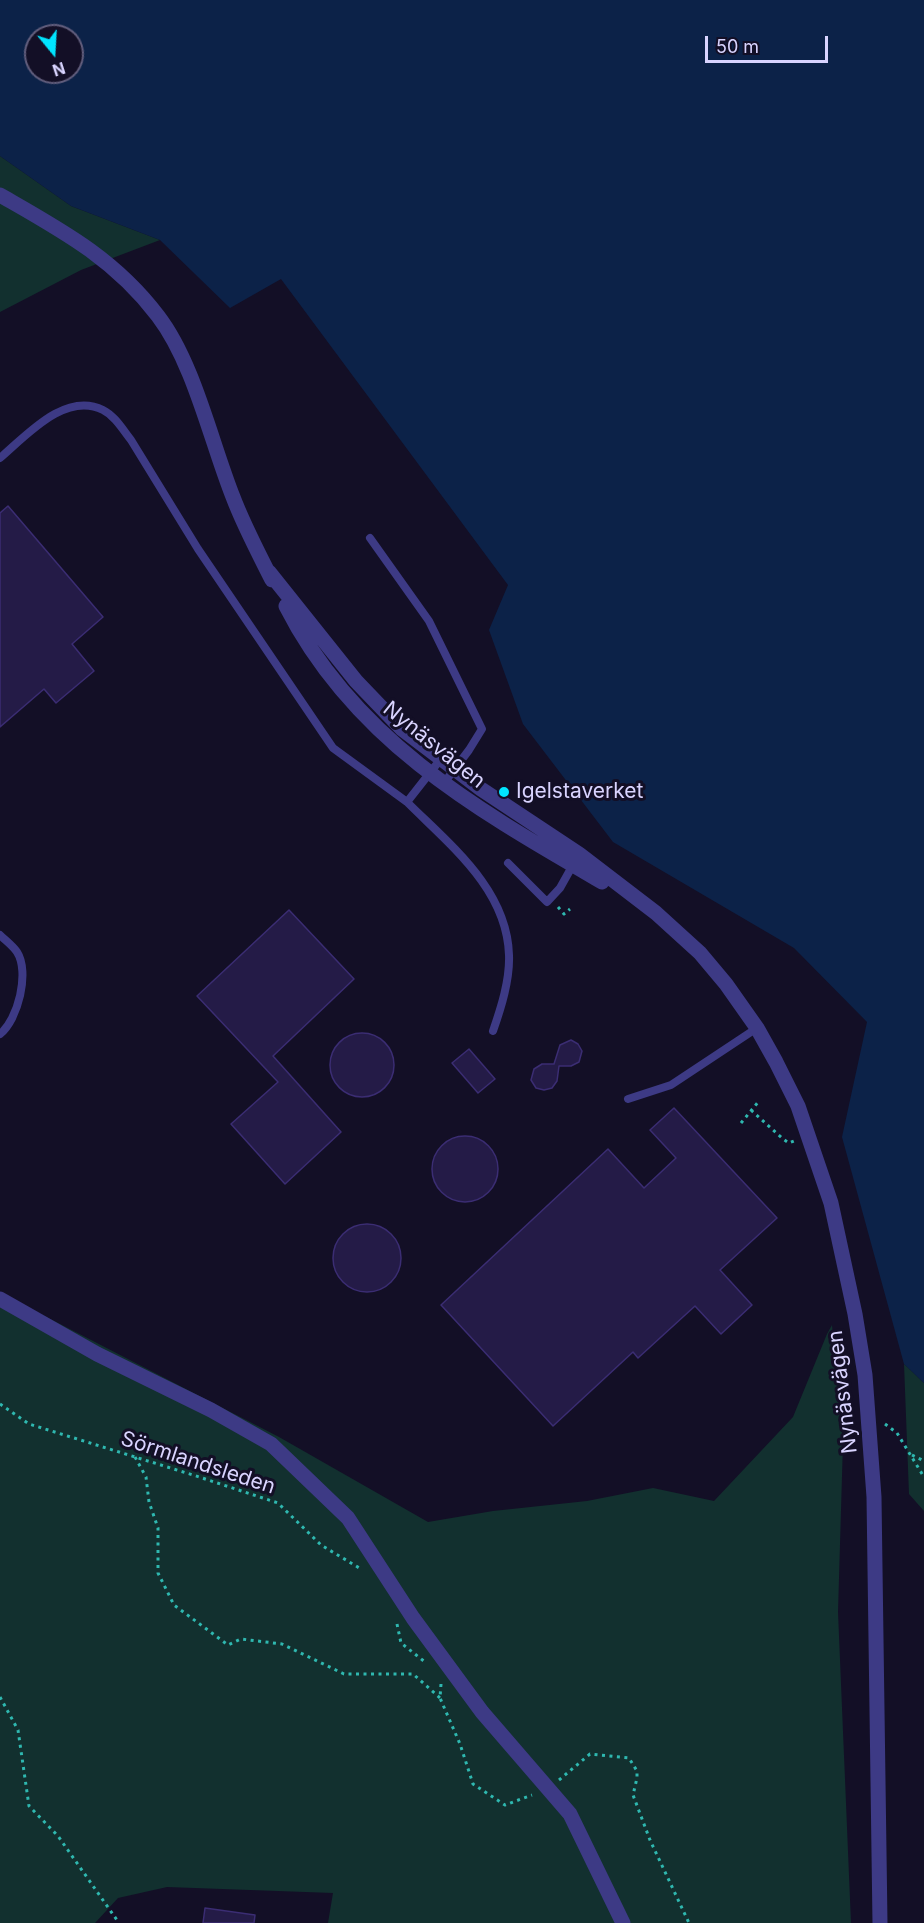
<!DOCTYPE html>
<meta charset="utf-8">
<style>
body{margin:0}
#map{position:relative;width:924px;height:1923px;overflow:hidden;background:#130f26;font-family:Inter,sans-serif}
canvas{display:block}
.north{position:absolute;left:24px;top:24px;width:60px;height:60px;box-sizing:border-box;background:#130f26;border:2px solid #625e7d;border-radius:50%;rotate:162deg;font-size:16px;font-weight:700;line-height:24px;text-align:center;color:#d9d4ff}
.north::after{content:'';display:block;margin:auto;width:21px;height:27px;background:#00e5ff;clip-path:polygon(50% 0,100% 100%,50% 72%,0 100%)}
.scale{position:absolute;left:705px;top:36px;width:123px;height:27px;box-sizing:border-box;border:3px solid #d9d4ff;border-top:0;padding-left:8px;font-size:18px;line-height:21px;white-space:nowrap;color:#d9d4ff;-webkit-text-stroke:4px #130f26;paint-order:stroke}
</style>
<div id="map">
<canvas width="924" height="1923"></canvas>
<div class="north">N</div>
<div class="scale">50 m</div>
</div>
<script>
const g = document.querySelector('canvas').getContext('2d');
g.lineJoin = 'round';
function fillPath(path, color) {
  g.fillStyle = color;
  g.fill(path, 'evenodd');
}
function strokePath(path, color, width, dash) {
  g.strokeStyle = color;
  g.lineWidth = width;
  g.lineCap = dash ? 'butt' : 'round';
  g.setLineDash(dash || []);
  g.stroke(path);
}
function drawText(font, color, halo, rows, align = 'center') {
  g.font = font + ' Inter,sans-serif';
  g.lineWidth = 6;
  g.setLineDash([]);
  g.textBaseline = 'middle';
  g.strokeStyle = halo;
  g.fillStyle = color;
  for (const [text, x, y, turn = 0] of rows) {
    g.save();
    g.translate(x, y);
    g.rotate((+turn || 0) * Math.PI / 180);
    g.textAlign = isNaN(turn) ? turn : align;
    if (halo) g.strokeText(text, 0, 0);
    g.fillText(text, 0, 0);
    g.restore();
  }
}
fillPath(new Path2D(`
 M 0,156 L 71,206 L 160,240 L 81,270 L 0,312 Z
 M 0,1293 L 279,1437 L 428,1522 L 493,1511 L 587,1501 L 653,1488 L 714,1501 L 793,1417 L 827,1334 L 832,1325 L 843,1442 L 838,1612 L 851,1923 L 328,1923 L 333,1893 L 167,1887 L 118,1898 L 95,1923 L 0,1923 Z
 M 904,1364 L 924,1383 L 924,1511 L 909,1494 Z`), '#12302f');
fillPath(new Path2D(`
 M 0,0 L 924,0 L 924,1383 L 904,1364 L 842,1137 L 867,1022 L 794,948 L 613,842 L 523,724 L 489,630 L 508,585 L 281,279 L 230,308 L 160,240 L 71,206 L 0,156 ZM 36,36 L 72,36 L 72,72 L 36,72 Z`), '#0c2248');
const building = new Path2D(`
 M 8,506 L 103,617 L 72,644 L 94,671 L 56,703 L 44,689 L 0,727 L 0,513 Z
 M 289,910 L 354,979 L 273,1056 L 341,1132 L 285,1184 L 231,1124 L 278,1082 L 197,996 Z
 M330 1065a32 32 0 1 1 64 0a32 32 0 1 1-64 0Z
 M 571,1040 L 578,1044 L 582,1051 L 579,1062 L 571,1066 L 559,1066 L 557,1081 L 552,1088 L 544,1090 L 536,1088 L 531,1080 L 534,1069 L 542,1064 L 554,1064 L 560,1045 Z
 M 469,1049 L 495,1079 L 478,1093 L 452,1063 Z
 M 674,1108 L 777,1218 L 720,1270 L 752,1305 L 721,1334 L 695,1306 L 638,1358 L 633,1352 L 553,1426 L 441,1305 L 608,1149 L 644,1188 L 676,1158 L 650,1130 Z
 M432 1169a33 33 0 1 1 66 0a33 33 0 1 1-66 0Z
 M333 1258a34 34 0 1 1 68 0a34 34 0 1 1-68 0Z
 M 205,1908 L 255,1915 L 254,1923 L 203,1923 Z`);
fillPath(building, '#241b47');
strokePath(building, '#3b2d73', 1.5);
strokePath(new Path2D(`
 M 558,907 L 564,914 L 570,909
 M 751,1110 L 783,1139 L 789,1143 L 794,1141
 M 741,1123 L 759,1101
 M 0,1404 L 29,1424 L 193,1475 L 278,1503 L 321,1545 L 361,1569
 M 885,1424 L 897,1433 L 924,1477
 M 912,1455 L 924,1461
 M 135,1457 L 146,1477 L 149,1502 L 158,1528 L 158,1573 L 174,1605 L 228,1645 L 241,1639 L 282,1644 L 344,1674 L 413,1674 L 440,1698
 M 397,1624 L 401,1643 L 425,1662
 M 441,1684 L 440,1698 L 460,1744 L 473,1784 L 505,1805 L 532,1795
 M 0,1697 L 18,1730 L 29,1806 L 58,1836 L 119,1923
 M 559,1780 L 590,1754 L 629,1758 L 637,1771 L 637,1778 L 633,1795 L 650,1840 L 689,1923`), '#2fb8b0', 3, [3, 4.5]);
strokePath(new Path2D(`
 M 0,458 C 26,436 65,391 103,410 C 115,416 123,430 131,440 L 198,549 L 333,748 L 407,802 L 440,760
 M 370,538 L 429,621 L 482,729 L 469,750 L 444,783
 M 407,802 C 450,845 507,889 509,955 C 510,980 501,1008 493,1031
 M 508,863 L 547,902 L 560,888 L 574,863
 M 0,935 C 5,940 13,946 17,952 C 30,972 18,1020 0,1034
 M 628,1099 L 671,1085 L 757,1028`), '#3d3a85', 8);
strokePath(new Path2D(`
 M 0,1299 L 97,1354 L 211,1410 L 271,1444 L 348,1518 L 413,1618 L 482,1712 L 570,1814 L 623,1923`), '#3d3a85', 15);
strokePath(new Path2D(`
 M 0,195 C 61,230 114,258 158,316 C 194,363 211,442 233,497 C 244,526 258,552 272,580
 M 269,572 L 356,681 L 402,729 L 481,789 L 579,854 L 656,913 L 700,953 L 726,984 L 757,1028 L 776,1062 L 798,1106 L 831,1203 L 855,1314 L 865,1375 L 874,1497 L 880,1923
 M 286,606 C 354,740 476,809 602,882`), '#3d3a85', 15);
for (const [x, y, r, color] of [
 [504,792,6,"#00e5ff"]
]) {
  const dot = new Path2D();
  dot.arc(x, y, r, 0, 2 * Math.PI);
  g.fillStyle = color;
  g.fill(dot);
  strokePath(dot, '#130f26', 2);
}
drawText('21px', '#d9d4ff', '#130f26', [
 ["Nynäsvägen",434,745,39],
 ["Nynäsvägen",843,1392,-97],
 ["Sörmlandsleden",198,1463,18]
]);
drawText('21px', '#d9d4ff', '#130f26', [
 ["Igelstaverket",516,792]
], 'left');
</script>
